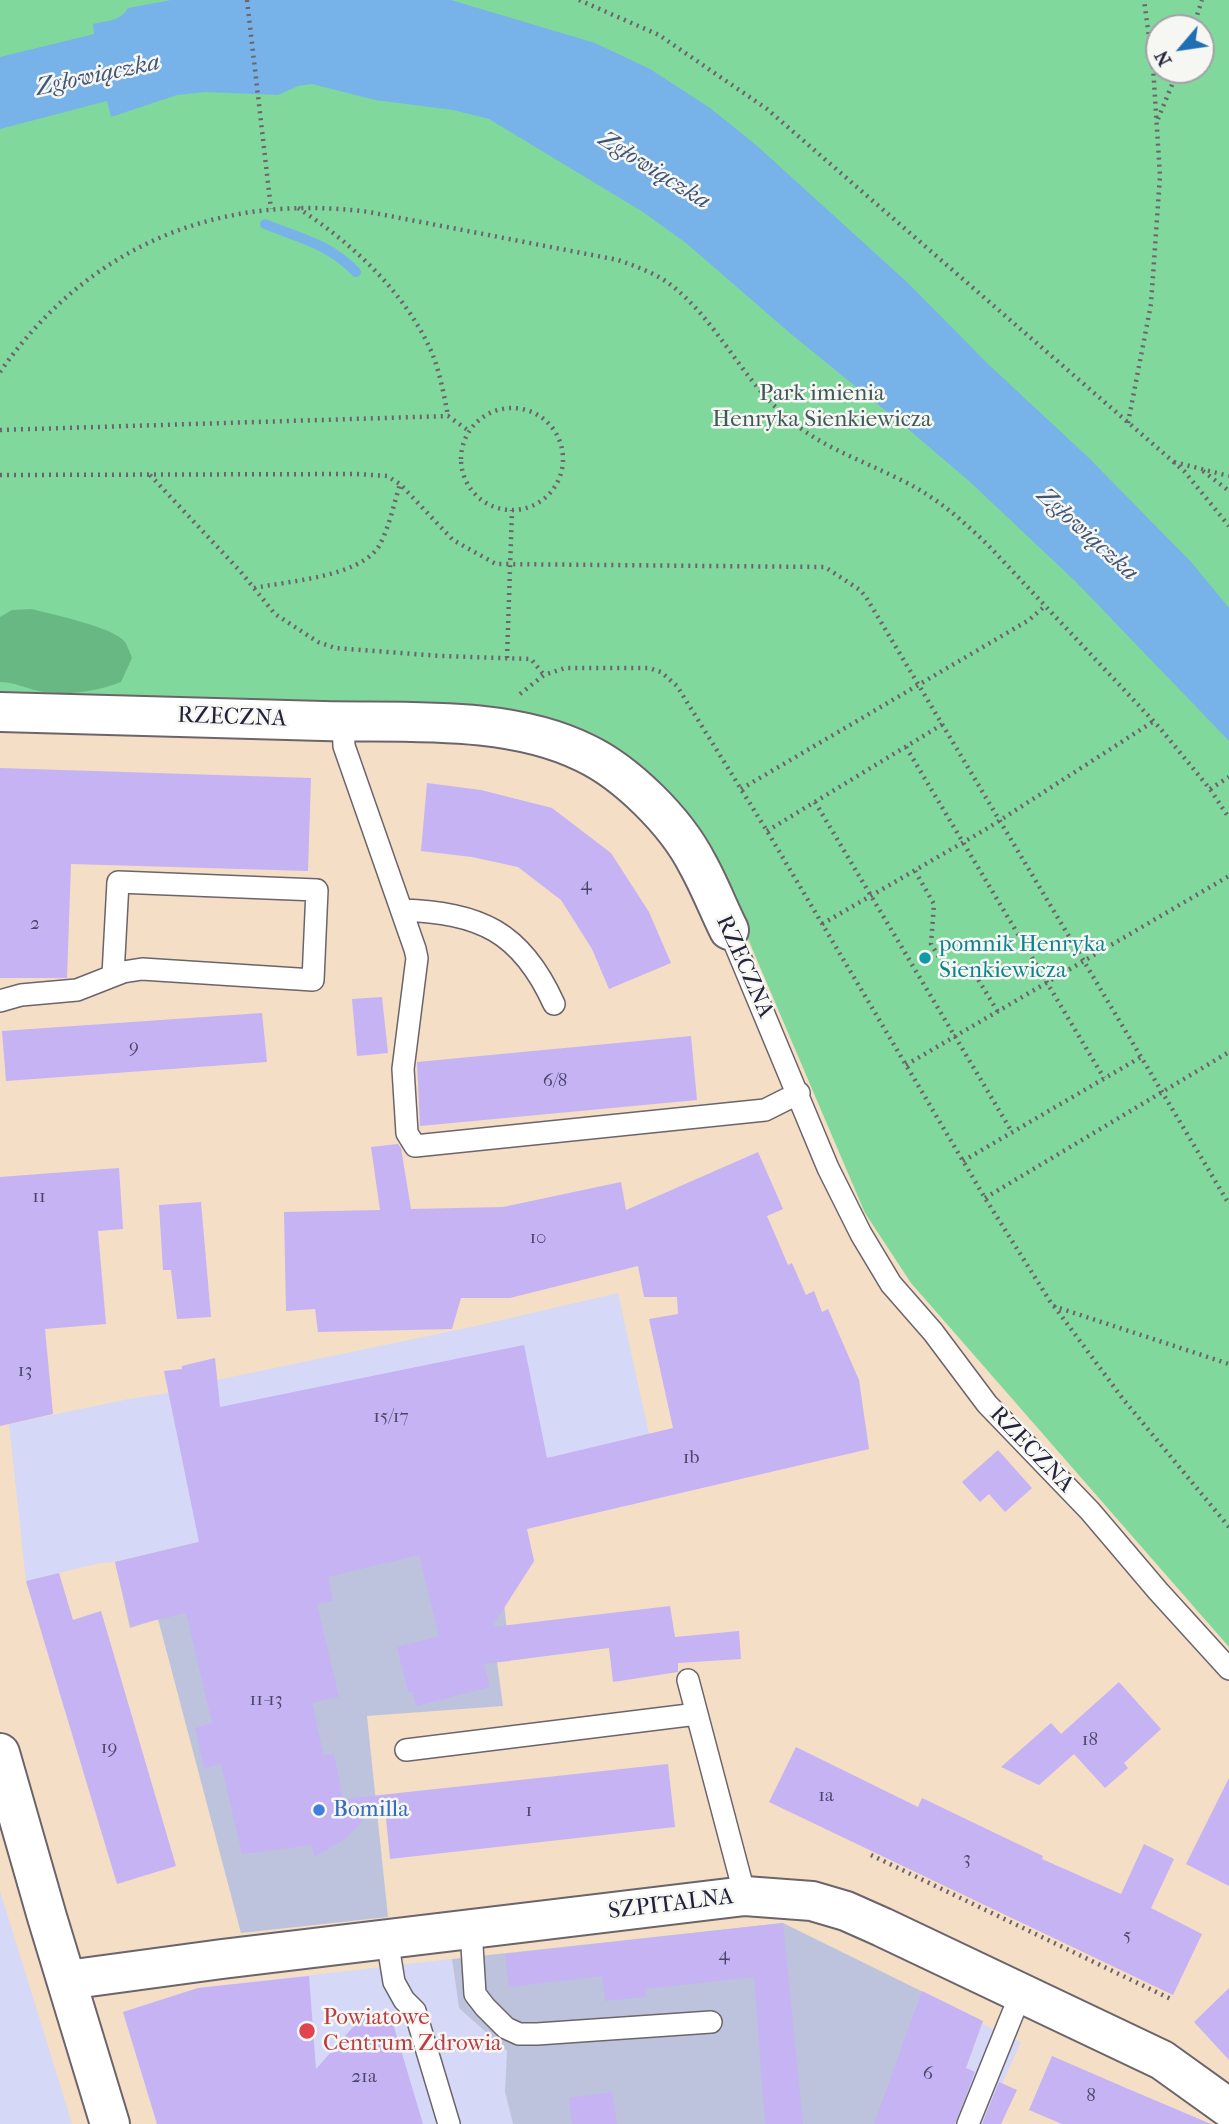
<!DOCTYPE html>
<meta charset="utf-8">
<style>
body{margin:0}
#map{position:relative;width:1229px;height:2124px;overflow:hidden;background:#f4dec5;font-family:"IM FELL French Canon",serif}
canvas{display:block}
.north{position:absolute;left:1145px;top:14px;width:70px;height:70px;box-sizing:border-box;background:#f6f6f2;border:2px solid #a1a1a9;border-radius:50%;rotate:241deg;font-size:19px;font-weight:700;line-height:28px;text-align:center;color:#22223b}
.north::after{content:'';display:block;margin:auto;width:24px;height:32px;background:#1f6fb2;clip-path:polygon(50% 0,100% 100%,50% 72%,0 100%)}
</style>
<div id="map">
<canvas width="1229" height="2124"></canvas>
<div class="north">N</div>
</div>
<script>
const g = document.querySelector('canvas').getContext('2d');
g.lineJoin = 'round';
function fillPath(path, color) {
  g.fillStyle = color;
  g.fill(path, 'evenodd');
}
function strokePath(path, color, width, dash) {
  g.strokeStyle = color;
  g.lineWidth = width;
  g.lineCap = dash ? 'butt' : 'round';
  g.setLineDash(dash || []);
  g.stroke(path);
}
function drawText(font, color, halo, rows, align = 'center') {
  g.font = font + ' "IM FELL French Canon",serif';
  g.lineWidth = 5;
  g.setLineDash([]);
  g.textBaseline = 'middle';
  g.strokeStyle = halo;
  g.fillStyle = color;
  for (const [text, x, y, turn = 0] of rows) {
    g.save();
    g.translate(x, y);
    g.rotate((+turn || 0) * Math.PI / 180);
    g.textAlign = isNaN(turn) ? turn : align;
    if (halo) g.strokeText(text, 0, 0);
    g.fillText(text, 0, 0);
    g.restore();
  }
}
fillPath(new Path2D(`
 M 618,1293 L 649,1434 L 115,1562 L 100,1563 L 26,1581 L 9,1424 L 129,1399 L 169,1393 L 217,1380 L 476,1326 Z
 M 0,1891 L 66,2104 L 72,2124 L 0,2124 Z
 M 452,1959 L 459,2008 L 508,2051 L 505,2092 L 513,2124 L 157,2124 L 123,2012 L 198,1988 Z
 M 982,2024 L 1021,2042 L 984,2124 L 946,2124 Z`), '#d6d8f8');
fillPath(new Path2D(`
 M 511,1467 L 534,1561 L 525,1575 L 502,1583 L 510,1661 L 497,1662 L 503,1706 L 367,1716 L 388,1917 L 241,1933 L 158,1619 L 130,1628 L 115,1562 Z
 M 783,1923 L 982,2021 L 946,2124 L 513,2124 L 505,2092 L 507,2051 L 459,2008 L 452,1959 Z`), '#bec3dd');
fillPath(new Path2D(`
 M 0,0 L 1229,0 L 1229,1647 L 911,1283 L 865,1213 L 722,878 L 596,747 L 0,693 ZM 1159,28 L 1201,28 L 1201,70 L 1159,70 Z`), '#81d89c');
fillPath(new Path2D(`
 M 32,609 C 53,615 114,627 125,642 C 128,647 130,653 132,658 L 121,682 C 95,692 66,696 38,691 C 25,688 14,682 0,682 L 0,617 L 12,610 Z`), '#68b884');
fillPath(new Path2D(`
 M 171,0 L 451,0 L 595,43 L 650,69 L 710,108 L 755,144 L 908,283 L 988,364 L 1089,458 L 1192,563 L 1229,608 L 1229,741 L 1076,582 L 969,481 L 908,429 L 791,334 L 686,243 L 643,212 L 489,119 L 453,110 L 375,100 L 312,84 L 298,86 L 278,95 L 205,92 L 177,95 L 111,117 L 107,101 L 0,129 L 0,57 L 94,34 L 93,24 C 106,21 121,21 128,8 Z`), '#77b3e9');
strokePath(new Path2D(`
 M 265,224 C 301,239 328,243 356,272`), '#77b3e9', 10);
fillPath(new Path2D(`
 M 0,768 L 311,778 L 308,871 L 71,864 L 67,978 L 0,978 Z
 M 427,783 L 481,790 L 552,808 L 611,853 L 649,912 L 671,963 L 609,989 L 592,949 L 561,900 L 518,867 L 472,857 L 421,851 Z
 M 382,997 L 388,1053 L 357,1056 L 352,999 Z
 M 262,1013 L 267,1062 L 6,1081 L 2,1031 Z
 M 691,1036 L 697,1100 L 420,1126 L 417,1062 Z
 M 398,1144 L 401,1148 L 411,1209 L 503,1207 L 621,1182 L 626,1210 L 758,1152 L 783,1209 L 767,1216 L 788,1265 L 792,1263 L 806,1295 L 814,1291 L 822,1312 L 828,1309 L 859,1380 L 869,1449 L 527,1529 L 534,1561 L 492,1627 L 670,1606 L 675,1637 L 739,1631 L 741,1659 L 678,1663 L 678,1672 L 613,1682 L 609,1648 L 484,1664 L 490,1687 L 417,1706 L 412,1692 L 408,1692 L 397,1647 L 439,1636 L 419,1555 L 328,1577 L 333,1601 L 317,1604 L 339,1697 L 312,1703 L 324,1756 L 334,1753 L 343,1799 L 668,1764 L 675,1827 L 390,1859 L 384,1798 L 345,1839 L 314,1857 L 312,1845 L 242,1854 L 221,1764 L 204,1768 L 195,1728 L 212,1723 L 186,1613 L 131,1626 L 115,1562 L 199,1542 L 164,1371 L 182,1369 L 182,1366 L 215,1358 L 220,1407 L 524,1345 L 547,1458 L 673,1428 L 649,1319 L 678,1314 L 677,1297 L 644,1297 L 638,1266 L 510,1298 L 461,1298 L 452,1329 L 318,1332 L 315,1309 L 286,1311 L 284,1212 L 380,1210 L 371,1147 Z
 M 119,1168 L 123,1229 L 98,1231 L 106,1324 L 45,1329 L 53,1414 L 0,1426 L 0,1177 Z
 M 201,1202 L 211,1317 L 177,1319 L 171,1270 L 163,1270 L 159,1205 Z
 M 998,1450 L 1032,1488 L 1005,1512 L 989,1494 L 980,1502 L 962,1482 Z
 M 59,1573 L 73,1620 L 101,1611 L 176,1866 L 117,1884 L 26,1581 Z
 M 1119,1682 L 1161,1729 L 1124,1763 L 1128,1768 L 1105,1788 L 1074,1754 L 1039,1785 L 1001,1767 L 1051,1723 L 1061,1734 Z
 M 796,1747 L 918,1807 L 922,1798 L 1043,1856 L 1042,1859 L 1121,1894 L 1144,1844 L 1174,1859 L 1151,1908 L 1202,1934 L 1173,1995 L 769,1802 Z
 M 1229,1778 L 1229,1886 L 1186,1864 Z
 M 783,1923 L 803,2124 L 765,2124 L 754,1977 L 645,1989 L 646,1997 L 605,2001 L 602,1976 L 509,1987 L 505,1954 Z
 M 309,1976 L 316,2069 L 361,2018 L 389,2010 L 423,2124 L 157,2124 L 123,2012 L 198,1988 Z
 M 1229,1988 L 1229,2060 L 1194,2022 Z
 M 922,1991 L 983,2021 L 966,2068 L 975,2072 L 955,2124 L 874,2124 Z
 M 1052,2056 L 1126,2088 L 1211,2124 L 1062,2124 L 1029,2110 Z
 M 999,2082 L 1017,2090 L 1001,2124 L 982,2124 Z
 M 612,2092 L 617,2124 L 572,2124 L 569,2098 Z`), '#c5b3f4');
const lane = new Path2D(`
 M 343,721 L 344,746 L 415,949 L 417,958 L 403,1069 L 407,1133 L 415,1146 L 765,1110 L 799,1093
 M 402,910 C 480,913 521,931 554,1004
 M 729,930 L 828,1168 L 861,1234 L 891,1284 L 933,1332 L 987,1404 L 1090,1511 L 1158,1591 L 1229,1669
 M 0,1001 L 21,995 L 77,990 L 123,972 L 142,969 L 313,980 L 317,890 L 118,882 L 113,975
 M 688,1680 L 745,1896
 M 406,1750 L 697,1714
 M 471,1930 L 475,1994 L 485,2007 L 506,2028 L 519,2034 L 537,2034 L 711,2022
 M 387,1939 L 394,1982 L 404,2000 L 415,2011 L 449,2124
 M 968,2124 L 1021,1993`);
const street = new Path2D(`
 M 0,712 C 108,715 216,718 323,721 C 406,723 509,715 585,753 C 627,773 676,822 697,863 C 709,884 718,908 729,930
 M 67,1980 L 222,1959 L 745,1896 L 812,1901 L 846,1911 L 882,1927 L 1162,2060 L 1229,2108`);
const secondary = new Path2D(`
 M 0,1753 L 47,1917 L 110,2124`);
strokePath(lane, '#6c646b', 24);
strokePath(street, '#6c646b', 42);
strokePath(secondary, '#6c646b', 42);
strokePath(new Path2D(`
 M 247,0 L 271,209
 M 579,0 L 659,35 L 767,109 L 1184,471 L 1229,526
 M 1193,28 L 1202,0
 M 1158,119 L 1178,70
 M 298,208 C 352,243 406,293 432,353 C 440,373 444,395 448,416
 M 0,372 C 88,246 218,192 369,212 L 618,260 C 635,266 652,272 667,282 C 715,317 739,375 783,414 C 819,447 860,459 903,481 C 936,497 962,520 988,545 L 1159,727 L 1210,789 L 1229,818
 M461 459a51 51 0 1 1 102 0a51 51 0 1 1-102 0Z
 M 1128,423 L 1151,304 L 1160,176 L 1153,66 L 1144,0
 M 0,430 L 448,416 L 469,431
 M 1174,462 L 1229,476
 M 1203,471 L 1229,491
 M 0,475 L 357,474 L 387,476 L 400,484 L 453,540 L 496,564 L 825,567 L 860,590 L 866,597 L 1229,1204
 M 150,475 L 240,571 L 275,614 L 318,642 L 335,648 L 441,656 L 531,659 L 544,675
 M 254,588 C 288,581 360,577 379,546 C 389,528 394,504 400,484
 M 507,658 L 512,510
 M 520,694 L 544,675 L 565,668 L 649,668 L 661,672 L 677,686 L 767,831 L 985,1198 L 1053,1306 L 1229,1364
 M 906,747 L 1104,1078
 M 741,789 L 1029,620 L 1045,606
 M 1210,789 L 1229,777
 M 815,802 L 1012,1132
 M 767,831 L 943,724
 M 915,871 L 934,904 L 931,944 L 940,959 L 976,976 L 998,1012
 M 822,924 L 988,828 L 1154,721
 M 906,1065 L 1229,876
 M 963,1161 L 1141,1057
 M 985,1198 L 1229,1052
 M 1054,1306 L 1123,1399 L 1229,1527
 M 871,1855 L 1173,2000`), '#6c646b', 4.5, [2, 5]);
strokePath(lane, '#fff', 21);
strokePath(street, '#fff', 38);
strokePath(secondary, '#fff', 38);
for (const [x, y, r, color] of [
 [925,958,7,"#0f9aa8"],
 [319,1810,7,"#3f7fe0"],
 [307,2031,9,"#e0444e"]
]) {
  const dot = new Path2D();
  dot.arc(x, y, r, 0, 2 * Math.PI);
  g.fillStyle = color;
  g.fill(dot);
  strokePath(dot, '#f6f6f2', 2.5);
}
drawText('19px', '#4b4669', null, [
 ["4",586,885],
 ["2",35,924],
 ["9",134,1047],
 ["6/8",555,1081],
 ["11",39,1197],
 ["10",538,1238],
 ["13",25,1371],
 ["15/17",391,1417],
 ["1b",691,1458],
 ["11-13",266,1700],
 ["18",1090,1740],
 ["19",109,1748],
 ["1a",826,1796],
 ["1",529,1811],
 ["3",967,1859],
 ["5",1127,1936],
 ["4",724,1955],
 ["6",928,2074],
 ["21a",364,2077],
 ["8",1091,2096]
]);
drawText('23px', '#3e5958', '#f6f6f2', [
 ["Park imienia",822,394],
 ["Henryka Sienkiewicza",822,420]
]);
drawText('23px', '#22223b', '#f6f6f2', [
 ["RZECZNA",232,718,2],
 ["RZECZNA",744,967,66],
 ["RZECZNA",1031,1450,46],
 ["SZPITALNA",671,1905,-7]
]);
drawText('23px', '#0d838f', '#f6f6f2', [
 ["pomnik Henryka",939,945],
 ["Sienkiewicza",939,971]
], 'left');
drawText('23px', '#366cbe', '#f6f6f2', [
 ["Bomilla",333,1810]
], 'left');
drawText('23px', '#be3a42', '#f6f6f2', [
 ["Powiatowe",323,2018],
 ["Centrum Zdrowia",323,2044]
], 'left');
drawText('italic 24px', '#405578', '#f6f6f2', [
 ["Zgłowiączka",98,76,-12],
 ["Zgłowiączka",654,171,32],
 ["Zgłowiączka",1087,535,42]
]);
</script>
